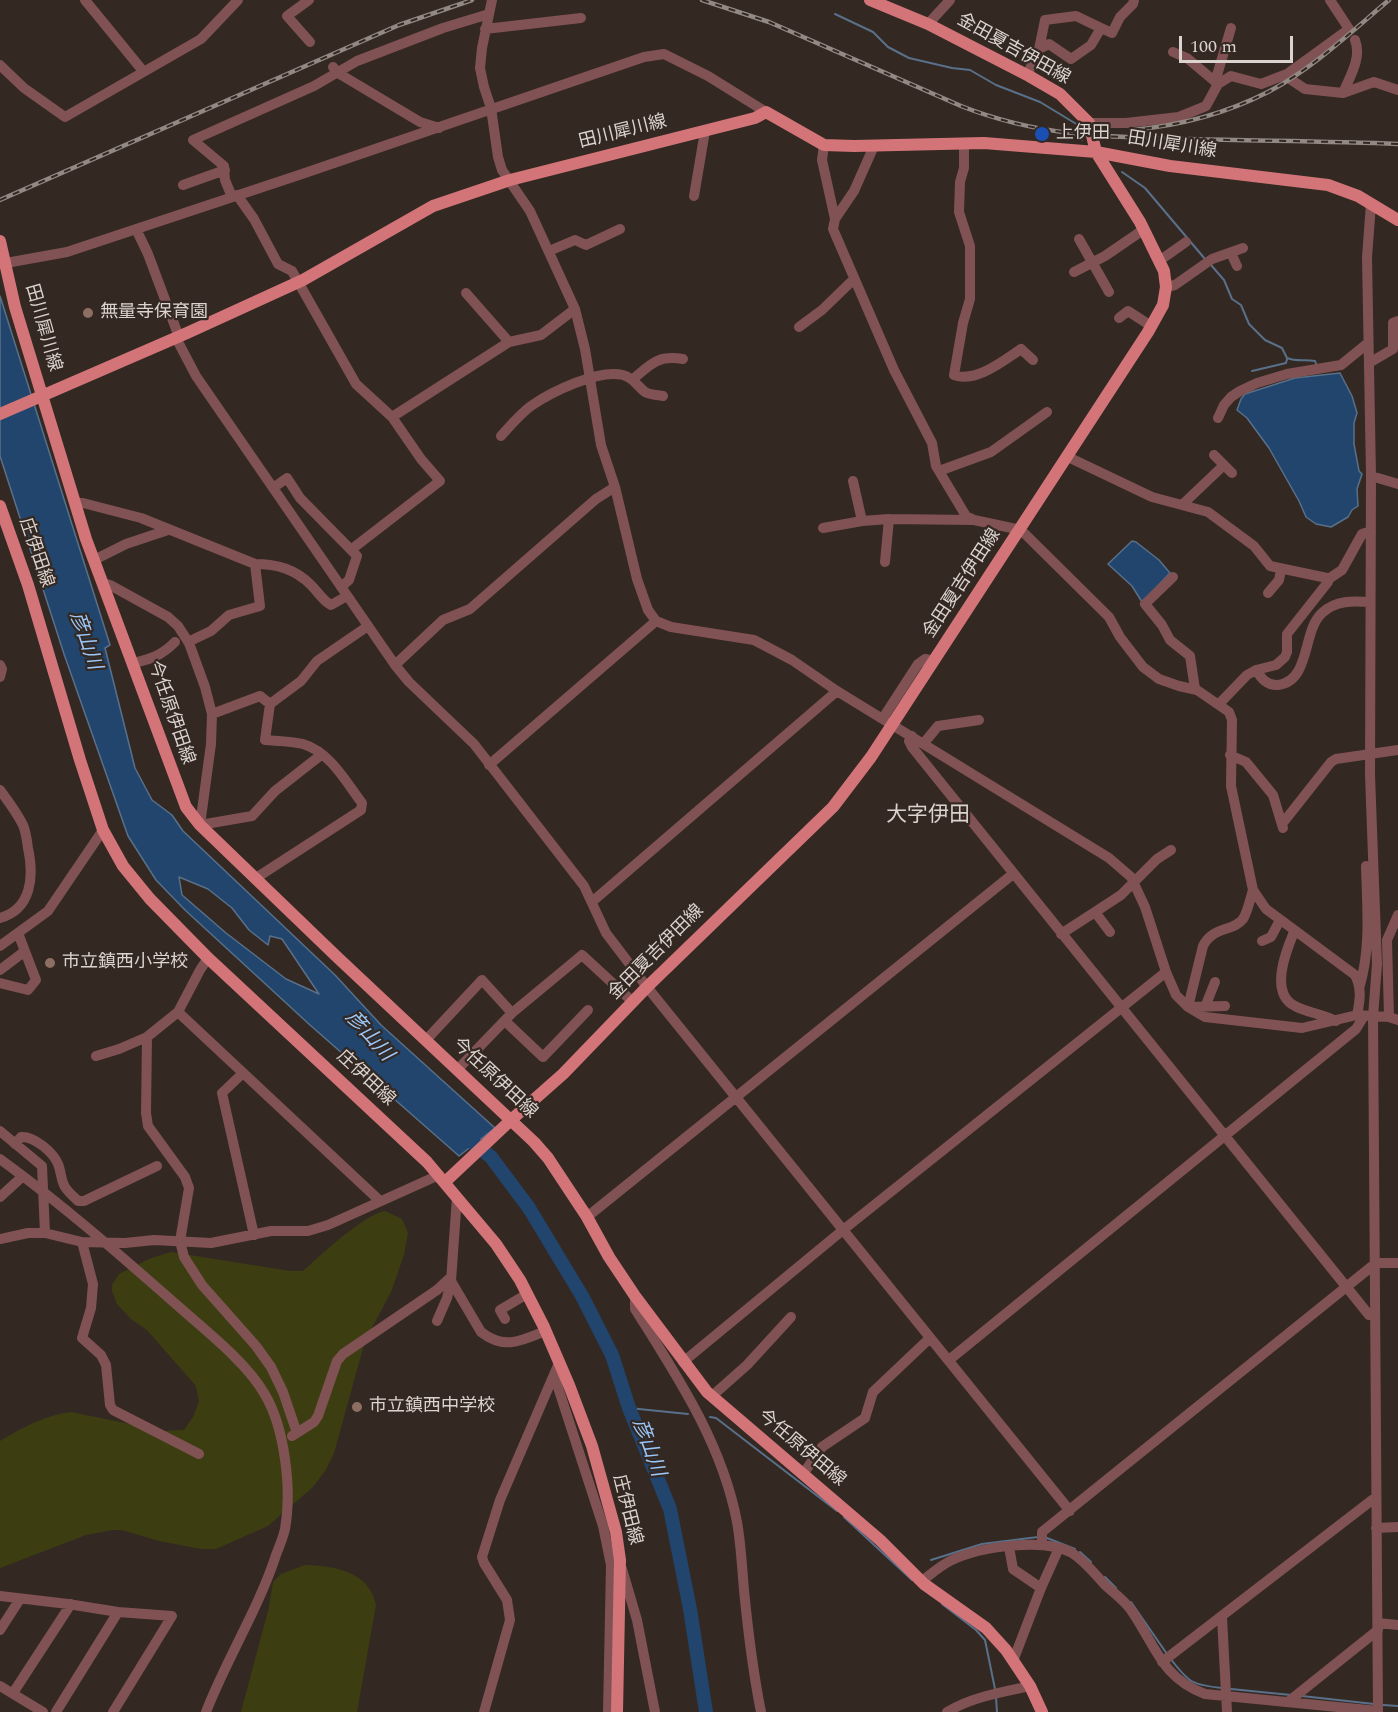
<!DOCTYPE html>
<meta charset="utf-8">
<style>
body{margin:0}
#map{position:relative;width:1398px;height:1712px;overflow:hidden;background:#342822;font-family:Spectral,serif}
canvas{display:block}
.scale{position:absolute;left:1179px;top:36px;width:114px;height:27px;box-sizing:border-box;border:3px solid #dbd3cf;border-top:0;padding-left:8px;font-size:18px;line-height:21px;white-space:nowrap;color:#dbd3cf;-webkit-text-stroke:4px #342822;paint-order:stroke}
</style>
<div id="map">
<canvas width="1398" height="1712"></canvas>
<div class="scale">100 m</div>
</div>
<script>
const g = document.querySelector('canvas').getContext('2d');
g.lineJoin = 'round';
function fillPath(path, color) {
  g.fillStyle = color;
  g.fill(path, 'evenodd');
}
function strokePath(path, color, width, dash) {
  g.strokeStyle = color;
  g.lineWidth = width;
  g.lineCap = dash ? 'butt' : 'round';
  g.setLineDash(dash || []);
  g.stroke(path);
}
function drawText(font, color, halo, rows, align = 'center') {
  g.font = font + ' Spectral,"Noto Sans JP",serif';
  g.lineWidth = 4.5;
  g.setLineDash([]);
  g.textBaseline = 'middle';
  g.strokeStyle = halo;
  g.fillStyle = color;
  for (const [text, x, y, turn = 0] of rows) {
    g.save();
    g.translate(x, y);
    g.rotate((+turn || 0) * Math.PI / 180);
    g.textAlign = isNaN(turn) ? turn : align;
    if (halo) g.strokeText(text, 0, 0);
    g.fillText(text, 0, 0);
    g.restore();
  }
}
fillPath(new Path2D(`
 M 385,1211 L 402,1219 L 408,1233 L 404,1255 L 391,1292 L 365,1341 L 334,1453 L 325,1471 L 313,1487 L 268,1526 L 216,1549 L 201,1549 L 159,1541 L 122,1530 L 112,1530 L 86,1535 L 0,1568 L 0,1441 C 21,1428 46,1415 71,1412 L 164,1431 L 184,1430 L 193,1417 L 199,1402 L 196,1386 L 147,1330 L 131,1319 L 117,1304 L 112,1291 L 112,1285 L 119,1274 L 149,1259 L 171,1252 L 290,1271 L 303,1271 C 321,1255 363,1215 385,1211 Z
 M 305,1565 C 335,1566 369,1571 376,1605 L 357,1712 L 241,1712 L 269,1607 L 273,1582 L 281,1574 Z`), '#3c3e12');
const water = new Path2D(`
 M 0,296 L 110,645 L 105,648 L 135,768 L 152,800 L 172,815 L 183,831 L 335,975 L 381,1025 L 495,1128 L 459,1156 L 310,1025 L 185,910 L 156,880 L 128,836 L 64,654 L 0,456 ZM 179,877 L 208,889 L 232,908 L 249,930 L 268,945 L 270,936 L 282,939 L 319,994 L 286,979 L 226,933 L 182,895 Z
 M 1340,373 L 1352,396 L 1357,413 L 1354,423 L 1354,444 L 1359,471 L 1362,474 L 1357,489 L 1358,506 L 1352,510 L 1348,517 L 1331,527 L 1316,524 L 1306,517 L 1299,501 L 1269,448 L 1247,418 L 1237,410 L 1241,399 L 1245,394 L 1295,378 Z
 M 1132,541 L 1136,542 L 1159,560 L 1170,573 L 1142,602 L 1132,586 L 1108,564 Z`);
fillPath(water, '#21456c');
strokePath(water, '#59708a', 1.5);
strokePath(new Path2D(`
 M 835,14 L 873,32 L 888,47 L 909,58 L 952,68 L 970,70 L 996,85 L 1040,102 L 1078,125 L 1082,140
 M 1122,172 L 1145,188 L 1205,259
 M 1211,265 L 1224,280 L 1232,299 L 1241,305 L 1249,324 L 1265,340 L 1282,348 L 1287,358 C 1297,362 1305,359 1315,361 L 1317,366
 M 1252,371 L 1286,363 L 1287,359
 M 629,1408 L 688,1414
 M 710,1417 L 716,1418 L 837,1511
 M 844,1517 L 912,1580
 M 1047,1538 L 1075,1549
 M 1080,1552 L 1091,1562
 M 931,1560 L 982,1544 L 1038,1537
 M 1105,1577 L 1116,1588
 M 1131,1602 L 1167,1654
 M 942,1604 L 976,1630 L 985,1640 L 995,1689
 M 1170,1658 C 1189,1683 1192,1685 1222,1688
 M 1231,1689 L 1291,1695
 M 1302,1696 L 1374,1704
 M 996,1697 L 997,1712
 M 1383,1705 L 1398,1706`), '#59708a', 2);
strokePath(new Path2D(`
 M 472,1142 L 491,1157 L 529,1208 L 582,1296 L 612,1355 L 629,1408 L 670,1509 L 690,1609 L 706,1712`), '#21456c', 14);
strokePath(new Path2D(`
 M 85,0 L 143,71
 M 309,0 L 287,16 L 310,42
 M 492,0 L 482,48 L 480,68 L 484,87 L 491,108 L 498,157 L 502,170 L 530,211 L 575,309 L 585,349 L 601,445 L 615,487 L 637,579 L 648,610 L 656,621 L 671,627 L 754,640 L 792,660 L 837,691 L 1109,858 L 1131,877 L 1145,907 L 1166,972 L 1176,995 L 1188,1007 L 1205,1017 L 1302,1028 L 1357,1015 L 1389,1017 L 1398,1020
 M 928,24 L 950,0
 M 1101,28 L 1112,33 L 1120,17 L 1133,4 L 1134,0
 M 485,29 L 581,18
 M 1173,52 L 1187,58 L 1218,84
 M 0,65 L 24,88 L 65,117 L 201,39 L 238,0
 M 333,67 L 338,73 L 420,122 L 439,128
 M 1287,74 L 1349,29 L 1330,0
 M 1027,75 L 1039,49 L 1049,44 L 1071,59 L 1091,45 L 1101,28 L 1076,16 L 1045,20 L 1039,49
 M 1215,82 L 1231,28
 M 1343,93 C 1350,76 1362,58 1355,40
 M 1089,123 L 1126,123 L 1179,117 L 1206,106 L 1218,84 L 1231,76 L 1261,84 L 1287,74 L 1290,79 L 1305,89 L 1343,93 L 1374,82 L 1398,90
 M 964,144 L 964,168 L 960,182 L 959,212 L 970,246 L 970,299 L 963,323 L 954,375 C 976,383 1003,361 1021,349 L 1033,360
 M 824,145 L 822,160 L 835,219 L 833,229 L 894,370 L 932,443 L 936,466 L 966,516 L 974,520 L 1021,530 L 1109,617 L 1120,637 L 1143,667 L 1159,679 L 1179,686 L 1197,690 L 1229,712 L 1232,720 L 1231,786 L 1253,890 L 1266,909 L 1355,975 C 1362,989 1360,1000 1357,1015
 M 183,185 L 225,170
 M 237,195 L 254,219 L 278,264 L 292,271 L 356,384 L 392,417 L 421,459 L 440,481 L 352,549
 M 694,196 L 705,131
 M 232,197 L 225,180 L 224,166 L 193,140 L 314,86 L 357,61 L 443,28 L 489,14
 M 1371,204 L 1367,257 L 1371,476 L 1370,775 L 1377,964 L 1373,1017 L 1378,1712
 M 835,219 L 854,191 L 874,146
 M 136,229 L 148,254 L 179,337
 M 1079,239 L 1109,292
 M 549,251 L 575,240 L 586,245 L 620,229
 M 1231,253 L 1237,266
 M 1159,261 L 1186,242
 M 6,263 L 67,252 L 302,174 L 644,57 L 664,54 L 708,76 L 766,112
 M 1074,272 L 1105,256 L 1143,230
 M 1166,287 L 1175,285 L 1212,259 L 1243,248
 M 466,293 L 509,342
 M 1119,318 L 1128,311 L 1151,326
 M 799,327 L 822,310 L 854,279
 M 176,338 L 196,376 L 395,665 L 409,682 L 474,744 L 584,886 L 606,933 L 647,987 L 1070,1511
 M 1369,363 L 1393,349 L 1393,323 L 1398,321
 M 633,379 C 652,363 658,355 683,359
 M 392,417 L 509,342 L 541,335 L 575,309
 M 1218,418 L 1224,405 L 1231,397 L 1240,391 L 1257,383 L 1287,374 L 1341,365 L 1368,343
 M 501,436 C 510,426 520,414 531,406 C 551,392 598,369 623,375 C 634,378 637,386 645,392 C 650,395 658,395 663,396
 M 1214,455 L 1232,473
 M 1068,457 L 1152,497 L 1208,512 L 1254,546 L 1270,566 L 1327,578 L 1328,582 L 1287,634 L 1287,652 L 1285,657 L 1276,665 L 1256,670 L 1247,675 L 1219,704
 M 939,471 L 991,452 L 1047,412
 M 1371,476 L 1398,484
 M 853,481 L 862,521 L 889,519 L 973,520
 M 273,488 L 287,478 L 300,498 L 357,556 L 349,580 L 341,587
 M 75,503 L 83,503 L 141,518 L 255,564 C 277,564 295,569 311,585 C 318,592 323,601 331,605 L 347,596
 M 1183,504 L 1224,465
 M 823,528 L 862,521
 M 94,560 L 126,544 L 168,530
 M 885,562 L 889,519
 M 1173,577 L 1145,604 L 1162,625 L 1170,640 L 1190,656 L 1195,689
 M 1327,580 L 1342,570 L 1362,534 L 1371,531
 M 103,583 L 110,585 L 168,617 L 178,626 L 189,643 L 205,687 L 212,714 L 211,744 L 200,825 L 252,816 L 275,791 L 321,755
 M 1268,593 L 1279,580 L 1281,570
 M 188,642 L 211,631 L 229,615 L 260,606 L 255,564
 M 133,663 C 152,659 162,655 175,642
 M 0,665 L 2,669 L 0,677
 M 395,665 L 443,620 L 470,609 L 596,499 L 615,487
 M 1256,670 C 1261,678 1267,686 1278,685 C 1311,681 1302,631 1322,613 C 1336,600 1353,601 1370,602
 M 212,714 L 260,696 L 270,704
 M 883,718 L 918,664 L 925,659 L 934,661
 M 912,736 L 909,741 L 912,747 L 1369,1315 L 1375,1315
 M 924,743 L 938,726 L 979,720
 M 1230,755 L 1246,762 L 1273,795 L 1283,828
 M 489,765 L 656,621
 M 0,790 C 9,802 17,813 23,825 C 26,832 27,841 28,848 C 34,876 32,909 0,918
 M 1282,824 L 1331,762 L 1336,759 L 1398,750
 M 256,878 L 361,810 L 362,803 C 346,782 330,752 303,744 C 291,741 277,741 265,740 L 270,704 L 301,681 L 317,661 L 368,626
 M 593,901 L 837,691
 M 1095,912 L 1121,895 L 1157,859 L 1171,850
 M 1294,932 C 1286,951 1269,993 1295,1006 C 1308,1013 1323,1014 1336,1021
 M 1061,934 L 1095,912 L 1110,932
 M 1262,941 L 1271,937 L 1280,920
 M 0,946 L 48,911 L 103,830
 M 0,970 L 25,951
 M 0,983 L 28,990 L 36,980 L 18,933
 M 1360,985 C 1371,947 1367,906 1366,866
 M 1188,1007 L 1203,946 C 1213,926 1233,932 1243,919 C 1248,911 1250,899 1253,890
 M 1189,1007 L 1225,1006
 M 1205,1007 L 1215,982
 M 178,1012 L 380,1201
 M 1389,1017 L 1387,940 L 1398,915
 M 505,1021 L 543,1057 L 588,1010
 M 147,1037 L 146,1113 L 148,1126 L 185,1177 L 189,1188 L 180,1241 L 184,1257 L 202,1285 L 256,1346 L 271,1367 L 283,1392 L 297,1433
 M 426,1040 L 482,980 L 512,1013
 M 96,1056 L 119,1049 L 147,1037 L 178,1012 L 200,970 L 208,958
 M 458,1069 L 512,1013 L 582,955 L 633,1002
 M 243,1073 L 222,1093 L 254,1235
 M 0,1131 L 42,1166 L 45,1233
 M 15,1144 L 21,1137 C 34,1136 53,1152 58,1164 C 61,1171 61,1181 65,1187 C 68,1192 74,1197 78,1201 L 84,1201 L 157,1166
 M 0,1159 C 62,1204 120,1255 178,1306 C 205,1330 246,1362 264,1393 C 285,1427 292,1490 285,1529 C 283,1538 279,1547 276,1555 C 258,1610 227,1658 206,1712
 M 0,1197 L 23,1176
 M 587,1217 L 1013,874
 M 0,1239 L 28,1233 L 45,1233 L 82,1242 L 125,1243 L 154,1240 L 211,1243 L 271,1231 L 308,1231 L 328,1225 L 439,1175
 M 82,1242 L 93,1284 L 91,1308 L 82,1338 L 101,1355 L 106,1365 L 110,1405 L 113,1410 L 199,1454
 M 451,1281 L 481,1332 C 504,1350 521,1341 545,1331
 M 635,1296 L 635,1309 C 677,1376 722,1443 737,1522 C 741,1544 742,1568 744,1590 C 748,1631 753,1672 761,1712
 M 505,1319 L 500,1310 L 527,1294
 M 437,1321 L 447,1298 L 451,1281 L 457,1197
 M 949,1360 L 1356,1029 L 1364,1016
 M 683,1362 L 843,1230 L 1166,972
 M 554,1375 L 603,1526 L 611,1565 L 608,1712
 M 712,1396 L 747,1365 L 791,1317
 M 292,1436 L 314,1422 L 318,1416 L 337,1361 L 343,1354 L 437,1290 L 451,1277
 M 803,1474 L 822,1447 L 865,1418 L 873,1392 L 930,1338
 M 1376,1528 L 1398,1527
 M 1042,1545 L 1042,1532 L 1376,1263 L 1398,1263
 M 1009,1547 L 1013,1569 L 1041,1588 L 1059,1548
 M 622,1569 L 637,1620 L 655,1712
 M 922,1581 C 931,1574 941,1565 952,1560 C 980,1547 1044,1537 1072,1553 C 1085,1561 1095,1574 1105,1585 C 1114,1593 1125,1601 1131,1610 C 1155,1644 1161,1678 1205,1694 L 1378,1711
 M 0,1596 L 68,1604 L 118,1612 L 172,1616 L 113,1712
 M 1222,1617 L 1227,1712
 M 1378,1623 L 1398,1625
 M 0,1630 L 20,1599
 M 1013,1661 L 1041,1588
 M 1162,1662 L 1376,1497
 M 0,1686 L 43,1712
 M 13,1693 L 71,1604
 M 1288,1702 L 1378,1630
 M 56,1712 L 118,1612
 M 484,1712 L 510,1620 L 507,1600 L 484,1563 L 482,1557 L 500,1500 L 559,1363
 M 947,1712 C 972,1697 1002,1692 1030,1686`), '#805253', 10);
strokePath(new Path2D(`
 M 0,241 L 15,307 L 86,539 L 186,807 L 200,825 L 336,956 L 534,1142 L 548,1158 L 587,1217 L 609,1257 L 635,1296 L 707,1392 L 880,1540 L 924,1584 L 986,1628 L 1006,1650 L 1030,1686 L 1042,1712
 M 0,414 L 187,333 L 303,280 L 433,206 L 510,180 L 755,118 L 766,112 L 824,145 L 854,146 L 984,143 L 1096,152 L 1170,166 L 1328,185 L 1358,196 L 1398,220
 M 0,506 L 28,585 L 80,760 L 103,830 L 123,866 L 150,899 L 208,958 L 427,1162 L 496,1244 L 520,1280 L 544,1327 L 569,1385 L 592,1446 L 616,1532 L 620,1560 L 617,1712
 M 445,1182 L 511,1120 L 563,1074 L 647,987 L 833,807 L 871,757 L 1148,332 L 1163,305 L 1166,287 L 1164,271 L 1140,222 L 1096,152 L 1089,123 L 1060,94 L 1029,76 L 928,24 L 870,0`), '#d37578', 12);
const rail = new Path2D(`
 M 702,0 L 769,22 L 961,106 C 1040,137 1106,137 1189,139 C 1259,141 1328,141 1398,144
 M 1131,130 C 1178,126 1225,114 1268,92 C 1312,69 1351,32 1389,0
 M 0,200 L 399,25 L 472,0`);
strokePath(rail, '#938984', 4.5);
strokePath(rail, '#342822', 2, [7]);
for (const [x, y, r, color] of [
 [1042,134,8,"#1a4fb4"],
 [88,313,6,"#8d6e63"],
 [50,963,6,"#8d6e63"],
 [357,1407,6,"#8d6e63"]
]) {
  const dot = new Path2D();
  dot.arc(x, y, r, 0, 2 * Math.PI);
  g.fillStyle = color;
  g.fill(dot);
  strokePath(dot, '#342822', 2);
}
drawText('18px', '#dbd3cf', '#342822', [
 ["金田夏吉伊田線",1013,50,29],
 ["田川犀川線",623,133,-14],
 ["田川犀川線",1172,146,9],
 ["田川犀川線",42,328,74],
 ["庄伊田線",35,553,71],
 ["金田夏吉伊田線",963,584,-57],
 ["今任原伊田線",170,713,71],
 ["金田夏吉伊田線",657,953,-45],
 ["庄伊田線",365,1079,43],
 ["今任原伊田線",494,1079,43],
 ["今任原伊田線",801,1449,40],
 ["庄伊田線",626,1510,76]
]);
drawText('18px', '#dbd3cf', '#342822', [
 ["上伊田",1056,134],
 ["無量寺保育園",100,313],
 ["市立鎮西小学校",62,963],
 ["市立鎮西中学校",369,1407]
], 'left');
drawText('italic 20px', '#9ac7fa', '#342822', [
 ["彦山川",84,641,71],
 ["彦山川",368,1037,48],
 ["彦山川",647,1448,70]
]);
drawText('21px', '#dbd3cf', '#342822', [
 ["大字伊田",928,817]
]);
</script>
